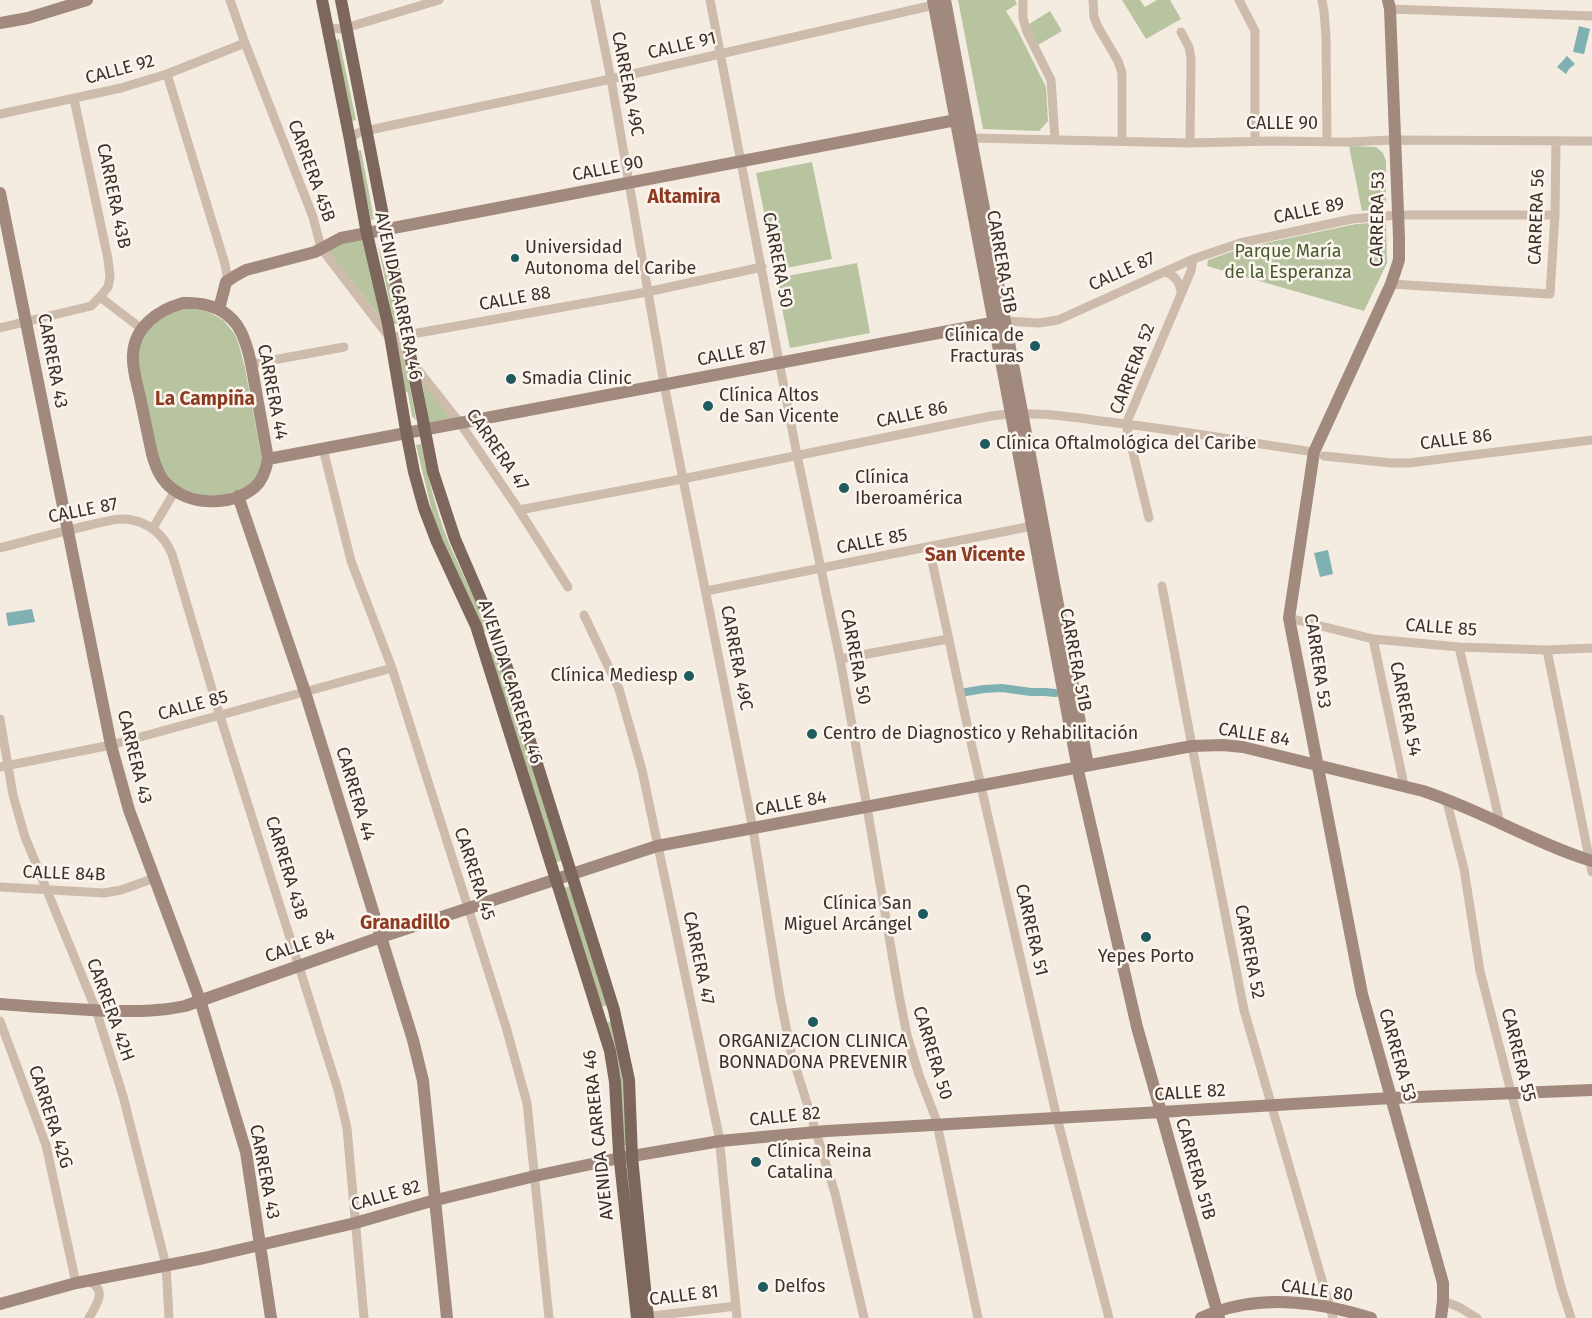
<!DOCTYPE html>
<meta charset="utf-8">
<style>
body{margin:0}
canvas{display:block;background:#f4ebe1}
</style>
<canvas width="1592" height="1318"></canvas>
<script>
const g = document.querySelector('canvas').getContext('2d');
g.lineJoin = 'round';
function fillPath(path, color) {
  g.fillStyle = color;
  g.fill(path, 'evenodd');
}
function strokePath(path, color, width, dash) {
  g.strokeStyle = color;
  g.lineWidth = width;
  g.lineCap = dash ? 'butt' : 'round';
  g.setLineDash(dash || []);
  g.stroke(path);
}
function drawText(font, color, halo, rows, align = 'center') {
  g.font = font + ' "Fira Sans",sans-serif';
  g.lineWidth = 5;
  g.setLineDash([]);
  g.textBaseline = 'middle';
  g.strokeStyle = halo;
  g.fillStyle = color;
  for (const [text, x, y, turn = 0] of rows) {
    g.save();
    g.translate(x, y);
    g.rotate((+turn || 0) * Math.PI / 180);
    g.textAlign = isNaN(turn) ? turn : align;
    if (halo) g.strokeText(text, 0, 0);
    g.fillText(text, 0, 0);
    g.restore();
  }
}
fillPath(new Path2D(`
 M 958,0 L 1015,0 L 1017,4 L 1006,11 L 1017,29 L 1046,87 L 1048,121 L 1039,131 L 983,129 Z
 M 1122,0 L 1140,0 L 1145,7 L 1157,0 L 1170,0 L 1181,19 L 1146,39 Z
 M 1050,11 L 1062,31 L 1038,45 L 1026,26 Z
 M 339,39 L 356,120 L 352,121 L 335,40 Z
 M 1349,146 L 1376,147 L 1383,153 L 1386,161 L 1386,203 L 1384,206 L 1378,209 L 1362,211 Z
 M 357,150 L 361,150 L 374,219 L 371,220 Z
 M 812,162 L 832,259 L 776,270 L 756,173 Z
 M 1386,222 L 1387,263 L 1364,311 L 1207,266 L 1208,260 L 1242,248 L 1356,224 Z
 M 365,236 L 386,325 L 327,249 Z
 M 378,245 L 392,291 L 398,323 L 394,324 Z
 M 857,263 L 870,333 L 790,348 L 776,278 Z
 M 179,309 L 193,309 L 209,312 L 223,320 L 234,333 L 238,342 L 245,368 L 262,460 L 261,470 L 254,480 L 245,488 L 223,495 L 199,495 L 176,487 L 157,459 L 139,371 L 138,347 L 152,323 Z
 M 402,342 L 416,420 L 412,416 L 408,393 L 403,389 L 395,344 Z
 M 421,375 L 452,420 L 429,424 Z
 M 421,444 C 428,477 436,511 449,543 C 461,572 476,600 488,630 L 484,632 L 444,545 L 433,516 L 416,445 Z
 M 498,649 L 563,860 L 555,863 L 490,652 Z
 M 571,886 L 608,1005 L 600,1007 L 564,888 Z
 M 612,1021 L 624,1070 L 628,1145 L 622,1146 L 606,1023 Z`), '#b8c4a0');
fillPath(new Path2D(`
 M 1579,26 L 1590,29 L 1584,54 L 1573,52 Z
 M 1567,56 L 1575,64 L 1569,69 L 1566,74 L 1557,67 Z
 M 1328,550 L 1333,574 L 1320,577 L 1314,553 Z
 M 32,609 L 35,622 L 8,626 L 6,613 Z`), '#7fb0b2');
strokePath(new Path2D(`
 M 960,693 L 984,689 L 1002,688 L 1031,692 L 1045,692 L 1055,693`), '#7fb0b2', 8);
strokePath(new Path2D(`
 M 230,0 L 245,43 L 313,217 L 321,248 L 390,338 L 411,361 L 460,423 L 519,510 L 568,587
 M 595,0 L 611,79 L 664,384 L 753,829 L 780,997 L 791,1052 L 835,1193 L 864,1318
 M 710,0 L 797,455 L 840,659 L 867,807 L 899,995 L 907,1035 L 919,1075 L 936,1119 L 978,1318
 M 1023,0 L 1023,18 L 1027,32 L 1051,80 L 1055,140
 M 1093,0 L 1094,17 L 1098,27 L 1118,61 L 1122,73 L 1122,141
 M 1239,0 L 1255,31 L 1255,141
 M 1322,0 L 1324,11 L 1326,37 L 1327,141
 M 1390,9 L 1592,16
 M 328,28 L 342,29 L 439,0
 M 1181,32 L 1189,47 L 1191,58 L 1190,143
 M 167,74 L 225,264 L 227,275 L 226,282
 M 0,114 L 121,88 L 167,74 L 245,43
 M 350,140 L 356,134 L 360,132 L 611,79 L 934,5
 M 967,143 L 972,138 L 1190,143 L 1271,141 L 1348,142 L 1390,140 L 1592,141
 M 1166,272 C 1175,276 1180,282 1181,292
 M 1391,284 L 1550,294 L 1555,215 L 1556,141
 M 100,297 L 142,329
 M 1005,321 L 1039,323 L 1058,320 L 1193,259 L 1240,243 L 1352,219 L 1398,215 L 1555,215
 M 0,328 L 91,306 L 100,297 L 108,287 L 110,277 L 108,259 L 74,99
 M 390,338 L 647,292 L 762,267
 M 251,364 L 344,347
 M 323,449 L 351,561 L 392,668 L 506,1027 L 527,1103 L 549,1318
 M 1324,456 L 1392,463 L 1409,463 L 1592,440
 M 519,510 L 682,479 L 991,416 C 1031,410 1070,417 1109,422 C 1178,430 1246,442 1314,452
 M 1149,518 L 1126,424 L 1191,271 L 1193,259
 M 153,528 L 175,491
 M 929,547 L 970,738 L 1057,1118 L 1109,1318
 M 0,548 C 30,540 60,532 90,525 C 104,522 119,517 132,520 C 152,524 164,536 172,554 L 220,716 L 338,1090 L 347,1128 L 364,1318
 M 1162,586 L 1192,746 L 1244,1010 L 1333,1318
 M 706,591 L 1027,527 L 1037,530
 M 584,615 L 619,689 L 642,770 L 719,1136 L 737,1318
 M 1289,618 L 1373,639 L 1459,647 L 1547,650 L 1592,648
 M 1373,639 L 1404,785
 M 1459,647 L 1500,823
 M 1547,650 L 1592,872
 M 840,659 L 948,639
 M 0,719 L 13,795 L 25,837 L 96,1010 L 123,1096 L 166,1265 L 169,1318
 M 0,767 L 111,745 L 392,668
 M 1446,798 L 1464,869 L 1480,971 L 1561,1287 L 1571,1318
 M 0,887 L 104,893 L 121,890 L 155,878
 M 0,1021 L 46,1145 L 76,1283
 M 88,1281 C 108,1290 97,1303 89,1318
 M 1443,1301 L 1459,1307 L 1477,1318
 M 644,1317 L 736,1306`), '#cdbbac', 9);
strokePath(new Path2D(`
 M 933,0 L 1079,775 L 1137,1027 L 1219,1318
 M 945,0 L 1088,765
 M 1388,0 L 1390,9 L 1399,238 L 1399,260 L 1391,284 L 1314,452 L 1289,618 L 1362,994 L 1443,1283 L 1443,1301 L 1441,1318
 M 0,23 L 28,18 L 87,0
 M 0,193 L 111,745 L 129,810 L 200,1000 L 246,1152 L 271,1318
 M 183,303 C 204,302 224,307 237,325 C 249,343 252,370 256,391 C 260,414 264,437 268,459 C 266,470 263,480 255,487 C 234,505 196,506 174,490 C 161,481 156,468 152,454 C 148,435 144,416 140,397 C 137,383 132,369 133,355 C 134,327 158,310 183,303 Z
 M 219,309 L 226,282 L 235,276 L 246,270 L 315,252 L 341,238 L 956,120
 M 268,459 L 1002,321
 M 238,496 L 305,692 L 413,1040 L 423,1081 L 447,1318
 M 0,1004 C 36,1007 72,1009 108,1011 C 135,1011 158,1012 185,1006 L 381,937 L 657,846 L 1192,746 L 1223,745 L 1243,747 L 1423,791 C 1481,810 1534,843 1592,861
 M 0,1304 L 76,1283 L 204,1258 L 355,1223 L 428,1202 L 535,1176 L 615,1159 L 720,1141 L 827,1131 L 1161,1112 L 1391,1098 L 1592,1090
 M 1201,1318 C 1254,1293 1317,1301 1371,1318`), '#a18a7d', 12);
strokePath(new Path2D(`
 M 322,0 L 350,140 L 367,234 L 388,324 L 407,436 L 414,472 L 424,508 L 437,542 L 476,626 L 610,1051 L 615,1082 L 619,1153 L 637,1318
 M 341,0 L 433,472 L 455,539 L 498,639 L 614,1010 L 629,1080 L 632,1157 L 648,1318`), '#7d675c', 12);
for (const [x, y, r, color] of [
 [515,258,5,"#1f5a5e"],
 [1035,346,6,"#1f5a5e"],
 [511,379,6,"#1f5a5e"],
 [708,406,6,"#1f5a5e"],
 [985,444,6,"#1f5a5e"],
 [844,488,6,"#1f5a5e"],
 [689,676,6,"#1f5a5e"],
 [812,734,6,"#1f5a5e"],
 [923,914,6,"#1f5a5e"],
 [1146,937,6,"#1f5a5e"],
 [813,1022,6,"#1f5a5e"],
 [756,1162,6,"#1f5a5e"],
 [763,1287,6,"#1f5a5e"]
]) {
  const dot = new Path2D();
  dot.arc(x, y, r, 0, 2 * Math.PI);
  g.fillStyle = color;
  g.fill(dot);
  strokePath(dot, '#fbf5ee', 2);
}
drawText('18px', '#3b302b', '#fbf5ee', [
 ["CALLE 91",682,46,-13],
 ["CALLE 92",120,70,-15],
 ["CARRERA 49C",627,84,79],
 ["CALLE 90",1282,124],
 ["CALLE 90",608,169,-11],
 ["CARRERA 45B",311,171,70],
 ["CARRERA 43B",113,196,78],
 ["CALLE 89",1309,211,-12],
 ["CARRERA 56",1537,217,-88],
 ["CARRERA 53",1378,219,-89],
 ["CARRERA 50",777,260,79],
 ["CARRERA 51B",1001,262,80],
 ["CALLE 87",1122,272,-24],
 ["AVENIDA CARRERA 46",398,296,78],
 ["CALLE 88",515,299,-10],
 ["CALLE 87",732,354,-11],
 ["CARRERA 43",52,361,79],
 ["CARRERA 52",1133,369,-69],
 ["CARRERA 44",272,392,79],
 ["CALLE 86",912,415,-12],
 ["CALLE 86",1456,440,-7],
 ["CARRERA 47",497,450,55],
 ["CALLE 87",83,511,-11],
 ["CALLE 85",872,542,-11],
 ["CALLE 85",1441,628,4],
 ["CARRERA 50",855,657,79],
 ["CARRERA 49C",736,658,79],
 ["CARRERA 51B",1075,660,79],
 ["CARRERA 53",1317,661,81],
 ["AVENIDA CARRERA 46",510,682,72],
 ["CALLE 85",193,706,-15],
 ["CARRERA 54",1405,709,78],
 ["CALLE 84",1254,735,9],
 ["CARRERA 43",134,757,76],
 ["CARRERA 44",355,794,73],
 ["CALLE 84",791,804,-11],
 ["CARRERA 43B",286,868,73],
 ["CALLE 84B",64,874,2],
 ["CARRERA 45",474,874,72],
 ["CARRERA 51",1031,930,77],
 ["CALLE 84",300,946,-19],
 ["CARRERA 52",1249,952,79],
 ["CARRERA 47",698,958,78],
 ["CARRERA 42H",110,1010,70],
 ["CARRERA 50",932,1053,73],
 ["CARRERA 53",1397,1055,74],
 ["CARRERA 55",1518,1055,76],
 ["CALLE 82",1190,1093,-4],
 ["CARRERA 42G",50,1117,72],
 ["CALLE 82",785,1117,-6],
 ["AVENIDA CARRERA 46",599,1135,-96],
 ["CARRERA 51B",1195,1169,74],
 ["CARRERA 43",264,1172,79],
 ["CALLE 82",386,1196,-16],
 ["CALLE 80",1317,1291,8],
 ["CALLE 81",684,1296,-7]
]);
drawText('18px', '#3b302b', '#fbf5ee', [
 ["Universidad",525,248],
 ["Autonoma del Caribe",525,269],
 ["Clínica de",1024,336,"right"],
 ["Fracturas",1024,357,"right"],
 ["Smadia Clinic",522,379],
 ["Clínica Altos",719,396],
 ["de San Vicente",719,417],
 ["Clínica Oftalmológica del Caribe",996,444],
 ["Clínica",855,478],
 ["Iberoamérica",855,499],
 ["Clínica Mediesp",678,676,"right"],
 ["Centro de Diagnostico y Rehabilitación",823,734],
 ["Clínica San",912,904,"right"],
 ["Miguel Arcángel",912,925,"right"],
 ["Yepes Porto",1146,957,"center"],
 ["ORGANIZACION CLINICA",813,1042,"center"],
 ["BONNADONA PREVENIR",813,1063,"center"],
 ["Clínica Reina",767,1152],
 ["Catalina",767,1173],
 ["Delfos",774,1287]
], 'left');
drawText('18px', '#4a5a2e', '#fbf5ee', [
 ["Parque María",1288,252],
 ["de la Esperanza",1288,273]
]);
drawText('bold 19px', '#8c3b22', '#fbf5ee', [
 ["Altamira",684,198],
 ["La Campiña",205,400],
 ["San Vicente",975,556],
 ["Granadillo",405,924]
]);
</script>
